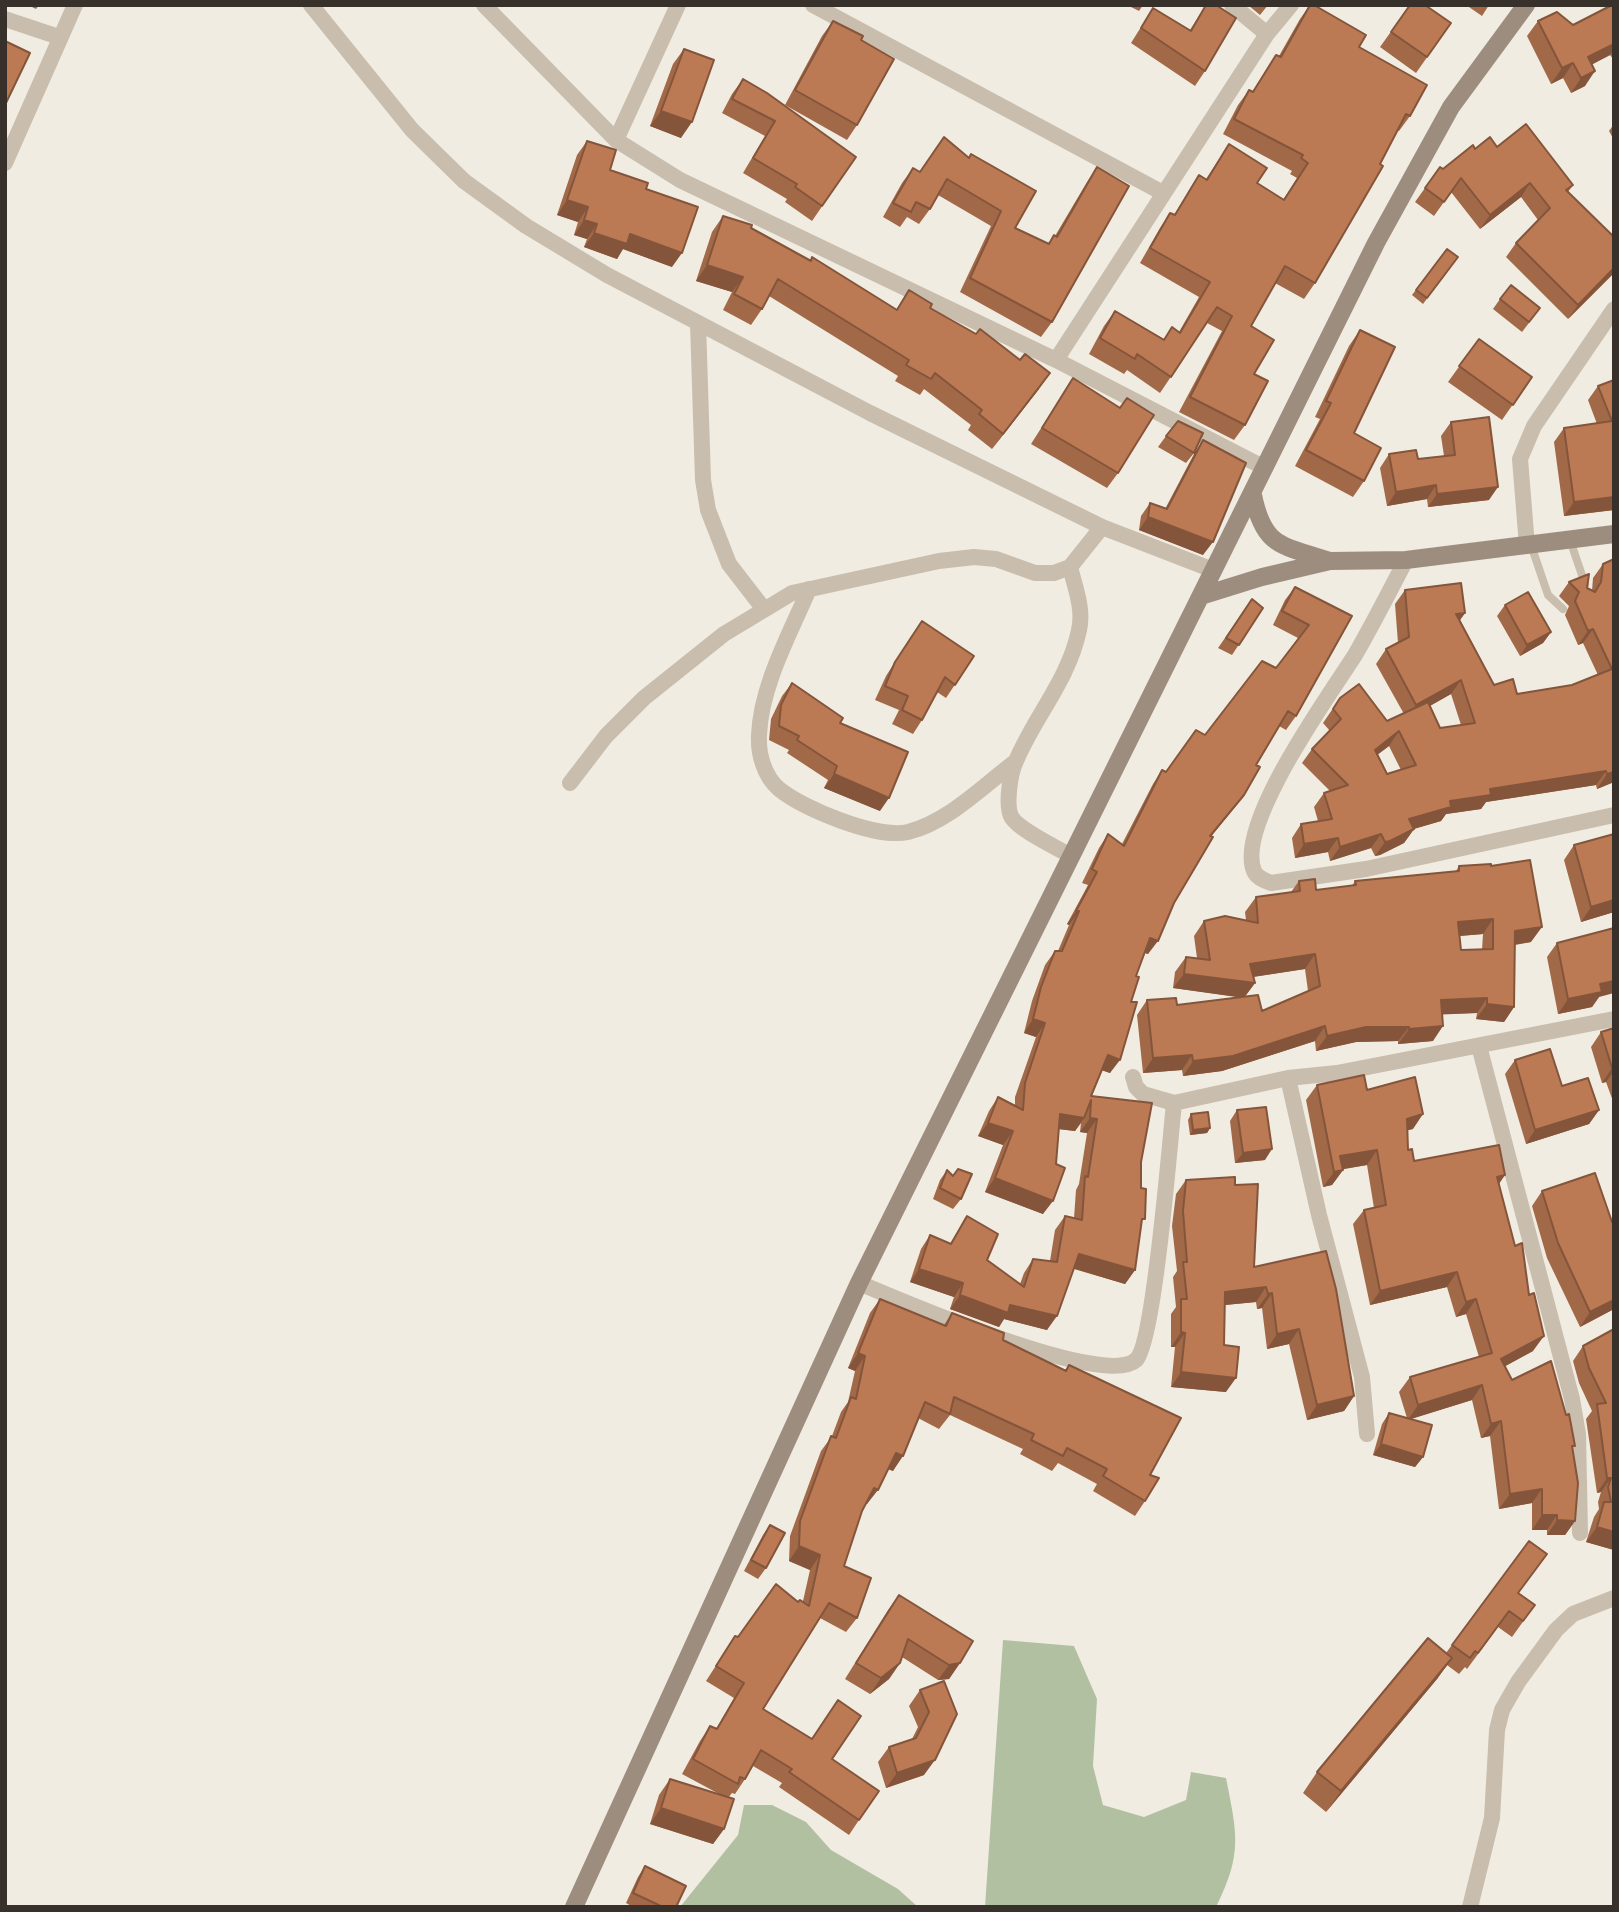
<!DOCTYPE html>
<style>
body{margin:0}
#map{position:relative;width:1619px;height:1912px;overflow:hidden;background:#f1ece1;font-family:"Source Sans 3",sans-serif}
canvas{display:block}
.frame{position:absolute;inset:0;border:7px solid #38312b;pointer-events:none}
</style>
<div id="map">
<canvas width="1619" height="1912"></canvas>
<div class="frame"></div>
</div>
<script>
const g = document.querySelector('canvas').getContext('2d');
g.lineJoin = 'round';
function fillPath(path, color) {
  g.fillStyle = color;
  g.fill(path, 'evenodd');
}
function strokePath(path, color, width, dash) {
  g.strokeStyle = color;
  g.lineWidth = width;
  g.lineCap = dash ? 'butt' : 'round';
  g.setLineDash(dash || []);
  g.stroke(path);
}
fillPath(new Path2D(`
 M 1003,1640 L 1074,1646 L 1097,1699 L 1093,1766 L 1103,1805 L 1144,1817 L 1186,1800 L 1191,1772 L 1226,1778 C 1237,1834 1243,1853 1216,1907 L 985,1907 Z
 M 744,1805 L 772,1805 L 806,1822 L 831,1850 L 898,1889 L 918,1907 L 680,1907 L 738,1835 Z`), '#b2c0a2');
strokePath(new Path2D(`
 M 1570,540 L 1585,584
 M 1531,545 L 1548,595 L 1563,609`), '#c9bdad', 8);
strokePath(new Path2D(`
 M 311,5 L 412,130 L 464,181 L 526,226 L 607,275 L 870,413 L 1102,527 L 1213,570
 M 484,5 L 616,140 L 680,180 L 1056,360
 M 813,5 L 1163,193
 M 1232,5 L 1267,34
 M 5,19 L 59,37
 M 616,140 L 678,5
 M 5,163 L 75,5
 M 698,323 L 703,480 L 708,510 L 729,564 L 763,608
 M 1265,468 L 1056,360 L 1267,34 L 1291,5
 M 1527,546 L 1520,459 L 1534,426 L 1614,309
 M 1406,560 C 1389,592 1373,624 1355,655 C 1329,696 1235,825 1254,871 C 1257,878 1264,880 1271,883 L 1366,869 L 1614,815
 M 1070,567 C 1075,587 1084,610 1079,630 C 1069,679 1035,716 1016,761 C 1010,773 1005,807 1012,818 C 1021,831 1056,847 1071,856
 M 809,589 C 790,634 761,685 759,735 C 758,754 764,776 779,789 C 804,809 876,839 908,832 C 948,822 982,787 1015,762
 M 570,783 L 606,736 L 644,698 L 724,634 L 792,593 L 939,561 L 974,557 L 996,559 L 1035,573 L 1054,573 L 1070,567 L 1102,527
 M 1479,1046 L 1572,1399 L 1578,1434 L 1580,1533
 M 1133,1077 L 1136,1087 L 1143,1094 L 1174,1103 L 1288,1078 L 1337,1073 L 1614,1019
 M 1288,1078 L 1319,1215 L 1362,1377 L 1367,1434
 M 859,1283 C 900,1300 1104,1389 1136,1360 C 1154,1344 1170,1141 1174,1103
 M 1470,1907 L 1492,1818 L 1497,1730 L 1502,1710 L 1518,1682 L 1556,1630 L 1573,1614 L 1614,1598`), '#c9bdad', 16);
strokePath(new Path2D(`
 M 1253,495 C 1264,549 1283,545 1330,561
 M 1201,596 L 1262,577 L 1330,561 L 1406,560 L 1614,534
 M 574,1907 L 859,1283 L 1376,243 L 1451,107 L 1526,5`), '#9d8d7f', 18);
fillPath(new Path2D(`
 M 28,5 L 39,5 L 36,9 Z
 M 1127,5 L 1143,5 L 1139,11 Z
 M 1206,5 L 1205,71 L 1195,86 L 1131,43 L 1153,8 L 1190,30 Z
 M 1248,5 L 1268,5 L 1260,15 Z
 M 1310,5 L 1359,47 L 1410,116 L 1399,131 L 1397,130 L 1315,283 L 1304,299 L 1275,283 L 1251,326 L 1254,374 L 1245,425 L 1234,440 L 1179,412 L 1222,331 L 1207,323 L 1160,393 L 1127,370 L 1124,374 L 1089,354 L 1104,326 L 1115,311 L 1164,339 L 1179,332 L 1199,297 L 1140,263 L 1160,228 L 1170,213 L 1174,215 L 1199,175 L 1206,179 L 1229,144 L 1257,183 L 1283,200 L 1297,178 L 1290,174 L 1292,171 L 1223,134 L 1238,105 L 1249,90 L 1252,92 L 1276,55 L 1279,56 L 1300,19 Z
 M 1410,5 L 1451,23 L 1416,73 L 1380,47 Z
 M 1466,5 L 1489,5 L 1482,16 Z
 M 1614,5 L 1614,60 L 1610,55 L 1592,64 L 1585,86 L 1571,93 L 1563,78 L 1551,84 L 1527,36 L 1538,21 L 1573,25 Z
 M 833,21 L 861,40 L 857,125 L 847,140 L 785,105 L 822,36 Z
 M 684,49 L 681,138 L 650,126 L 673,64 Z
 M 743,79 L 856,157 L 812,221 L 785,202 L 787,199 L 743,173 L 765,136 L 722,113 L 732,94 Z
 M 1614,124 L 1614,140 L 1609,131 Z
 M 944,137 L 1015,228 L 1048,244 L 1054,235 L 1055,236 L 1087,182 L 1097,167 L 1052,322 L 1041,337 L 960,292 L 991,226 L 938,195 L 930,209 L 919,224 L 907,217 L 900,227 L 883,217 L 902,183 L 913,168 L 920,172 Z
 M 587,141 L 610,170 L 646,189 L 672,267 L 623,249 L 617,259 L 584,247 L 587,239 L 574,235 L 578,222 L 557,215 L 577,155 Z
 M 1497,147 L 1573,185 L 1568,192 L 1614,273 L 1568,319 L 1506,257 L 1516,243 L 1538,220 L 1521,197 L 1480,229 L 1451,192 L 1434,216 L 1415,202 L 1440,167 L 1443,169 L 1475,149 Z
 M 723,216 L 751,228 L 810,260 L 812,257 L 896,310 L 909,290 L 930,308 L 1039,389 L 992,449 L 968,430 L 971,425 L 924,389 L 920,395 L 895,381 L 898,376 L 769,296 L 762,309 L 751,325 L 723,310 L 732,292 L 696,281 L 712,232 Z
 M 1447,249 L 1458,257 L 1423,304 L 1412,295 Z
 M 1500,299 L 1532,319 L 1522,332 L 1493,309 Z
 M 1360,330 L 1354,433 L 1364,481 L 1353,497 L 1295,466 L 1320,419 L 1315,417 L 1349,346 Z
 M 1479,339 L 1532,377 L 1502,420 L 1448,382 Z
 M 1073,378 L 1120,408 L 1127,398 L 1118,473 L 1107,488 L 1031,444 Z
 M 1614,380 L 1614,510 L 1564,516 L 1554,442 L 1564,428 L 1597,424 L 1588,400 L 1598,386 Z
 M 1451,422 L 1489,500 L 1428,507 L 1427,499 L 1387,506 L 1380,468 L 1389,454 L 1418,459 L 1444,456 L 1441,436 Z
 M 1166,436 L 1194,453 L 1186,463 L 1158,447 Z
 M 1203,440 L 1203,555 L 1139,530 L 1141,516 L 1150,503 L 1165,509 L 1194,454 Z
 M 1614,559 L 1614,782 L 1597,789 L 1596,785 L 1486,802 L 1481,809 L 1446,814 L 1441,821 L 1414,829 L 1404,843 L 1380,855 L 1375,856 L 1371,848 L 1330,861 L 1328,852 L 1295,858 L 1292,838 L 1301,824 L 1318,821 L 1314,807 L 1324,793 L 1330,791 L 1302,763 L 1312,749 L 1330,731 L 1323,723 L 1340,698 L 1387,721 L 1404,714 L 1376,664 L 1386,649 L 1398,643 L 1395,604 L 1405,590 L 1465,613 L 1460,620 L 1494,685 L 1517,694 L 1572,685 L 1598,675 L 1583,643 L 1578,645 L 1565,615 L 1569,606 L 1559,596 L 1569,582 L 1592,591 L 1593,578 L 1603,564 ZM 1451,694 L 1461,725 L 1440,728 L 1430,706 ZM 1389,746 L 1401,770 L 1387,774 L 1377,755 Z
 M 1295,587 L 1352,616 L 1296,716 L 1286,730 L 1279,726 L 1256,765 L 1244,795 L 1211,836 L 1174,903 L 1148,954 L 1144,953 L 1136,976 L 1131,1002 L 1110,1073 L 1102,1070 L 1091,1096 L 1141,1162 L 1141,1225 L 1135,1270 L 1125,1284 L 1074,1269 L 1047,1330 L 1004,1319 L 999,1327 L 950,1309 L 954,1297 L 910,1282 L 921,1249 L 930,1235 L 950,1244 L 967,1216 L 987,1260 L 1020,1284 L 1024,1273 L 1033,1259 L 1050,1261 L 1055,1230 L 1065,1216 L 1074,1218 L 1076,1190 L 1079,1184 L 1087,1133 L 1080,1132 L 1081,1123 L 1075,1131 L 1058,1129 L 1043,1214 L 985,1192 L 1003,1145 L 978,1136 L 989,1111 L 998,1097 L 1015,1105 L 1015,1097 L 1036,1037 L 1024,1033 L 1032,1001 L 1045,965 L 1055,951 L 1058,951 L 1069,925 L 1067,924 L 1088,885 L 1082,883 L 1099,848 L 1108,834 L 1122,844 L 1153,784 L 1162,770 L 1166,772 L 1276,668 L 1298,638 L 1273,625 L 1285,600 Z
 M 1252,599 L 1263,608 L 1232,655 L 1218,648 Z
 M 1505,605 L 1551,632 L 1543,643 L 1520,656 L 1497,616 Z
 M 912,635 L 974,656 L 946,698 L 937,692 L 922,720 L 913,734 L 892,724 L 899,710 L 875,700 L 886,676 Z
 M 792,683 L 840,723 L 880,811 L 824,788 L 828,780 L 787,753 L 789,750 L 769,740 L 771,719 L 782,696 Z
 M 1614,834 L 1614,912 L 1581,922 L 1564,860 L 1574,845 Z
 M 1459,866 L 1491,866 L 1531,942 L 1515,945 L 1514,1007 L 1504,1022 L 1476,1019 L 1477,1013 L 1442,1014 L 1433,1041 L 1398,1044 L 1398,1041 L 1356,1042 L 1316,1051 L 1315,1041 L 1222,1071 L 1183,1076 L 1182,1070 L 1143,1073 L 1137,1015 L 1147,1000 L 1177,1005 L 1239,997 L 1173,988 L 1175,972 L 1186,957 L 1197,958 L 1194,936 L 1204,921 L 1246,920 L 1245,912 L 1256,897 L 1291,892 L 1299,881 L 1316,890 L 1352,886 L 1355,881 L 1456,871 ZM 1483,934 L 1482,950 L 1461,950 L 1459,936 ZM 1305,969 L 1308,991 L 1262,1011 L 1245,996 L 1255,983 L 1253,977 Z
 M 1557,943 L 1599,997 L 1592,1007 L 1558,1014 L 1547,957 Z
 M 1614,1028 L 1614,1104 L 1606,1082 L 1602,1083 L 1591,1047 L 1601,1032 Z
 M 1515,1060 L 1562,1086 L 1599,1110 L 1589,1124 L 1526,1144 L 1505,1074 Z
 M 1317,1085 L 1367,1090 L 1413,1129 L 1407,1130 L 1408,1150 L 1414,1161 L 1499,1184 L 1533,1351 L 1505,1366 L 1512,1380 L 1572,1450 L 1575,1521 L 1565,1535 L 1547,1535 L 1547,1530 L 1532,1530 L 1532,1503 L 1499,1509 L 1490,1436 L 1481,1438 L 1472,1400 L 1410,1419 L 1423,1457 L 1415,1467 L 1373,1455 L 1382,1424 L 1389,1413 L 1407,1418 L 1399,1392 L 1410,1377 L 1479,1357 L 1466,1314 L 1456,1317 L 1447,1287 L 1370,1305 L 1353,1224 L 1364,1210 L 1374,1208 L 1367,1165 L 1342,1169 L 1343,1170 L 1332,1185 L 1323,1187 L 1306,1100 Z
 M 1237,1110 L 1265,1160 L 1235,1163 L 1230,1121 Z
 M 1191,1114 L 1210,1128 L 1207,1133 L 1190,1135 L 1188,1120 Z
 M 958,1169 L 961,1199 L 953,1209 L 933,1199 L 940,1180 L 947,1170 L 953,1176 Z
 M 1186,1180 L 1235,1185 L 1254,1267 L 1354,1396 L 1344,1411 L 1307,1420 L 1289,1344 L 1267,1349 L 1262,1308 L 1257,1309 L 1256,1302 L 1224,1305 L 1224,1345 L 1226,1392 L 1171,1387 L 1175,1347 L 1171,1347 L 1171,1314 L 1176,1307 L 1173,1277 L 1177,1271 L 1172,1226 L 1176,1194 Z
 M 1542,1191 L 1612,1222 L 1614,1309 L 1580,1327 L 1547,1258 L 1532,1206 Z
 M 880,1299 L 944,1325 L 952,1313 L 1003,1340 L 1065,1370 L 1069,1365 L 1150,1475 L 1145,1501 L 1135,1516 L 1093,1491 L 1097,1484 L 1058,1463 L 1052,1471 L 1020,1454 L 1023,1449 L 950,1415 L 939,1429 L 918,1418 L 893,1471 L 888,1469 L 867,1504 L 866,1504 L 862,1511 L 844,1566 L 857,1618 L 846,1632 L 820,1618 L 763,1709 L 832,1759 L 859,1820 L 849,1835 L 779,1787 L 782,1783 L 753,1766 L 745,1779 L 735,1794 L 732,1793 L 728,1798 L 724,1829 L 713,1844 L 650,1824 L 659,1795 L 670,1779 L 721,1795 L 682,1774 L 700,1741 L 710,1726 L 716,1729 L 734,1698 L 706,1681 L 735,1636 L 738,1637 L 798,1602 L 803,1601 L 810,1570 L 789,1561 L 790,1536 L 821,1451 L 832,1436 L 841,1412 L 848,1402 L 855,1371 L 848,1368 L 870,1313 Z
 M 1614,1329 L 1614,1550 L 1586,1542 L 1594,1517 L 1599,1509 L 1598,1502 L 1601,1492 L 1597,1493 L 1586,1419 L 1592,1411 L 1579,1383 L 1573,1361 L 1583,1346 Z
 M 770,1525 L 766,1568 L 758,1579 L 744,1571 L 763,1535 Z
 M 1529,1541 L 1519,1593 L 1535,1605 L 1512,1637 L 1498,1627 L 1467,1669 L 1465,1667 L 1459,1674 L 1447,1665 L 1437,1679 L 1326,1812 L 1303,1793 L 1317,1772 L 1446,1653 Z
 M 899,1595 L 960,1663 L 949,1679 L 938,1680 L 902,1657 L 900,1663 L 889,1679 L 870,1694 L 845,1679 L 888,1610 Z
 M 944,1681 L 924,1775 L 886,1788 L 878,1762 L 889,1747 L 912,1739 L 918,1727 L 909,1706 L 920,1690 Z
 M 645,1866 L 676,1907 L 633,1907 L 626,1903 L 638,1877 Z`), '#a26948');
fillPath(new Path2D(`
 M 1614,44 L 1614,50 L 1610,55 L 1578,72 L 1588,57 Z
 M 1573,63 L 1563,78 L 1551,84 L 1562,68 Z
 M 1595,71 L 1585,86 L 1571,93 L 1581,78 Z
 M 661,111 L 692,122 L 681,138 L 650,126 Z
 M 1530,183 L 1521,197 L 1480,229 L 1490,215 Z
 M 567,200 L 588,207 L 578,222 L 557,215 Z
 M 584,220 L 597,224 L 587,239 L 574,235 Z
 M 594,233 L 630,234 L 682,253 L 672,267 L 623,249 L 617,259 L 584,247 Z
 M 707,265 L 743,277 L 732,292 L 696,281 Z
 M 1614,268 L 1614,273 L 1568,319 L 1578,305 Z
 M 1050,373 L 1039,389 L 992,449 L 1003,434 Z
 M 1436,485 L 1427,499 L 1387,506 L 1396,492 Z
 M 1498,487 L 1489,500 L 1428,507 L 1437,494 Z
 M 1614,497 L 1614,510 L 1564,516 L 1574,502 Z
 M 1148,517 L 1213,542 L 1203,555 L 1139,530 Z
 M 1465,613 L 1455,627 L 1456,614 Z
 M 1593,629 L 1583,643 L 1578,645 L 1588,631 Z
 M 1551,632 L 1543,643 L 1520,656 L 1527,645 Z
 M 1461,680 L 1451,694 L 1406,719 L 1416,705 Z
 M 1399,731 L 1389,746 L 1365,764 L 1375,750 Z
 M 1606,771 L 1596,785 L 1486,802 L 1481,809 L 1446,814 L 1441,821 L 1399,833 L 1409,819 L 1450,801 L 1490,789 Z
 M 1614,772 L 1614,782 L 1597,789 L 1607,774 Z
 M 834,774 L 889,798 L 880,811 L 824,788 Z
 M 1244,795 L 1234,808 L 1201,849 L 1210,836 Z
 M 1414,829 L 1404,843 L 1380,855 L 1375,856 L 1385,842 Z
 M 1381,834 L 1371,848 L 1330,861 L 1340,847 Z
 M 1338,838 L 1328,852 L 1295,858 L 1304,844 Z
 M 1614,900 L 1614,912 L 1581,922 L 1591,907 Z
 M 1076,911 L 1079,911 L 1069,925 L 1067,924 Z
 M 1493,919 L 1483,934 L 1447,937 L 1458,922 Z
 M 1542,927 L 1531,942 L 1505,946 L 1515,931 Z
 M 1150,938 L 1158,941 L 1148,954 L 1141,951 Z
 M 1315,954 L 1305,969 L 1239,979 L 1250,964 Z
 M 1184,974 L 1255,983 L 1244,998 L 1173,988 Z
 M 1614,981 L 1614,993 L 1599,997 L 1592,1007 L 1558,1014 L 1568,999 L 1600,984 Z
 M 1487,998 L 1477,1013 L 1430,1015 L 1441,1000 Z
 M 1487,1004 L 1514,1007 L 1504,1022 L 1476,1019 Z
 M 1033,1019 L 1045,1023 L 1036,1037 L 1024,1033 Z
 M 1325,1026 L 1315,1041 L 1222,1071 L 1183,1076 L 1193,1061 Z
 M 1443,1026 L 1433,1041 L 1398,1044 L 1409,1029 Z
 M 1366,1027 L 1409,1027 L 1398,1041 L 1356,1042 L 1316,1051 L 1327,1036 Z
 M 1108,1055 L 1120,1060 L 1110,1073 L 1098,1069 Z
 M 1192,1055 L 1182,1070 L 1143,1073 L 1153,1058 Z
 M 1612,1068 L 1614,1068 L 1614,1071 L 1606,1082 L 1602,1083 Z
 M 1599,1110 L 1589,1124 L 1526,1144 L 1535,1130 Z
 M 1060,1114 L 1084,1118 L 1075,1131 L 1050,1128 Z
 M 1423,1114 L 1413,1129 L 1396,1133 L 1407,1119 Z
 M 1090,1118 L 1097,1119 L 1087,1133 L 1080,1132 Z
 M 988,1123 L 1013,1131 L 1003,1145 L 978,1136 Z
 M 1210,1128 L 1207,1133 L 1190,1135 L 1193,1130 Z
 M 1272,1149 L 1265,1160 L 1235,1163 L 1243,1153 Z
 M 1377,1150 L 1367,1165 L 1333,1171 L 1340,1156 Z
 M 1343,1170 L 1332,1185 L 1323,1187 L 1334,1172 Z
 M 1505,1175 L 1495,1190 L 1497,1177 Z
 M 995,1178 L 1053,1201 L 1043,1214 L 985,1192 Z
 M 1079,1254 L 1135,1270 L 1125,1284 L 1069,1267 Z
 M 919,1269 L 963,1283 L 954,1297 L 910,1282 Z
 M 1457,1272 L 1447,1287 L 1370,1305 L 1380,1291 Z
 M 1266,1287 L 1256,1302 L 1215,1306 L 1225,1292 Z
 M 1272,1293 L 1262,1308 L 1257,1309 L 1268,1294 Z
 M 960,1295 L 1010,1305 L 1057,1316 L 1047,1330 L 1004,1319 L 999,1327 L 950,1309 Z
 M 1476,1299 L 1466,1314 L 1456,1317 L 1466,1302 Z
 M 1614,1300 L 1614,1309 L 1580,1327 L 1590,1312 Z
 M 1299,1329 L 1289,1344 L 1267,1349 L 1277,1334 Z
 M 1181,1332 L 1185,1333 L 1175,1347 L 1171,1347 Z
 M 1544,1336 L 1533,1351 L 1491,1374 L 1501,1359 Z
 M 858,1353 L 865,1356 L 855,1371 L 848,1368 Z
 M 1181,1372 L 1236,1378 L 1226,1392 L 1171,1387 Z
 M 1482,1385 L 1472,1400 L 1408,1420 L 1418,1405 Z
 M 1354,1396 L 1344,1411 L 1307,1420 L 1317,1405 Z
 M 1501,1421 L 1490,1436 L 1481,1438 L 1491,1424 Z
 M 1381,1444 L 1423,1457 L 1415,1467 L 1373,1455 Z
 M 896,1453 L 903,1456 L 893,1471 L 886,1468 Z
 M 1607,1478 L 1611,1478 L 1601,1492 L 1597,1493 Z
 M 874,1488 L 878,1490 L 867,1504 L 863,1503 Z
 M 1542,1489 L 1532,1503 L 1499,1509 L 1510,1494 Z
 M 1542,1515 L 1557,1515 L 1547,1530 L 1532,1530 Z
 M 1557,1520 L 1575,1521 L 1565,1535 L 1547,1535 Z
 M 1597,1527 L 1614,1532 L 1614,1550 L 1586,1542 Z
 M 799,1546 L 820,1555 L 810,1570 L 789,1561 Z
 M 1452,1658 L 1437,1679 L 1326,1812 L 1341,1791 Z
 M 900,1663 L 889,1679 L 870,1694 L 881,1678 Z
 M 960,1663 L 949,1679 L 938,1680 L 949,1665 Z
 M 935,1760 L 924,1775 L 886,1788 L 897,1773 Z
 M 661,1808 L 724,1829 L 713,1844 L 650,1824 Z`), '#84553b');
const building = new Path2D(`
 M 1206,5 L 1216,5 L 1236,18 L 1205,71 L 1141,28 L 1153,8 L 1191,31 Z
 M 1310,5 L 1314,5 L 1366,35 L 1359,47 L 1427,85 L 1410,116 L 1406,114 L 1380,164 L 1383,166 L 1315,283 L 1285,266 L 1251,326 L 1274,340 L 1254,374 L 1268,381 L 1245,425 L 1190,397 L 1232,316 L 1217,307 L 1171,377 L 1137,354 L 1135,359 L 1100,338 L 1115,311 L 1164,340 L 1172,327 L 1180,333 L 1210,282 L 1150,248 L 1170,213 L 1175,215 L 1199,175 L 1207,180 L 1229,144 L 1267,168 L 1257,183 L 1284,200 L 1308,163 L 1301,158 L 1303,155 L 1234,119 L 1249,90 L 1253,92 L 1276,55 L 1281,57 Z
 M 1410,5 L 1425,5 L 1451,23 L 1427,57 L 1391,32 Z
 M 1612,5 L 1614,5 L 1614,44 L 1588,57 L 1595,71 L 1581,78 L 1573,63 L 1562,68 L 1538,21 L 1557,12 L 1573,25 Z
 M 833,21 L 863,36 L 861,40 L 894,59 L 857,125 L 795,90 Z
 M 5,41 L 30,53 L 5,105 Z
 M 684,49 L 714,60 L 692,122 L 661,111 Z
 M 743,79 L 767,93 L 856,157 L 822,206 L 795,187 L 797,184 L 753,158 L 775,121 L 732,99 Z
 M 1526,124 L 1573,185 L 1566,190 L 1614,237 L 1614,268 L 1578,305 L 1516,243 L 1550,208 L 1530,183 L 1490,215 L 1461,178 L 1444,202 L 1425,188 L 1440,167 L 1443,169 L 1473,145 L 1475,149 L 1490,137 L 1497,147 Z
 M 944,137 L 969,158 L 971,154 L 1036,191 L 1015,228 L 1049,244 L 1054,235 L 1057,237 L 1097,167 L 1129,186 L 1052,322 L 970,278 L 1001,211 L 947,179 L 930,209 L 916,202 L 911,212 L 893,203 L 913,168 L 920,172 Z
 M 587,141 L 616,150 L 610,170 L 648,183 L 646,189 L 698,207 L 682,253 L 630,234 L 627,244 L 594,233 L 597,224 L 584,220 L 588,207 L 567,200 Z
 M 723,216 L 752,225 L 751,228 L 811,261 L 812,257 L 897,310 L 909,290 L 932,304 L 930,308 L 976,334 L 980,329 L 1020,360 L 1025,354 L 1050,373 L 1003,434 L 979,414 L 982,410 L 935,373 L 931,379 L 906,365 L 909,360 L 778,279 L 762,309 L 734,294 L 743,277 L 707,265 Z
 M 1447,249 L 1458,257 L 1427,298 L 1416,290 Z
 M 1511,285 L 1540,308 L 1529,322 L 1500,299 Z
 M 1360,330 L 1395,347 L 1354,433 L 1381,448 L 1364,481 L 1306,450 L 1331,403 L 1326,401 Z
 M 1479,339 L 1532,377 L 1513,405 L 1459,366 Z
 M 1073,378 L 1120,408 L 1127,398 L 1154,415 L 1118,473 L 1042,428 Z
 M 1614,380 L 1614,497 L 1574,502 L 1564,428 L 1612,421 L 1598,386 Z
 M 1489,417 L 1498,487 L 1437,494 L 1436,485 L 1396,492 L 1389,454 L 1416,450 L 1418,459 L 1455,455 L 1451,422 Z
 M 1178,421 L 1203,433 L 1194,453 L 1166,436 Z
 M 1203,440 L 1246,463 L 1213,542 L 1148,517 L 1150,503 L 1167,509 Z
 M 1614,559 L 1614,772 L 1607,774 L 1606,771 L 1490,789 L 1491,795 L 1450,801 L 1451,807 L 1409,819 L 1414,829 L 1390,841 L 1385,842 L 1381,834 L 1340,847 L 1338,838 L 1304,844 L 1301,824 L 1332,819 L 1324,793 L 1348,785 L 1312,749 L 1341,719 L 1333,709 L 1340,698 L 1359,684 L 1387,721 L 1428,702 L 1440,728 L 1475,723 L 1461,680 L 1416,705 L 1386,649 L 1409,637 L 1405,590 L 1461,583 L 1465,613 L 1456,614 L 1494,685 L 1513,679 L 1517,694 L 1572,685 L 1612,669 L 1593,629 L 1588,631 L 1575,601 L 1579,592 L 1569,582 L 1589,574 L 1587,588 L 1595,592 L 1601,582 L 1603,564 ZM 1399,731 L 1416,765 L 1387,774 L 1375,750 Z
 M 1295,587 L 1352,616 L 1296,716 L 1288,711 L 1256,765 L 1260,767 L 1244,795 L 1210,836 L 1213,837 L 1174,903 L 1158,941 L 1150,938 L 1136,976 L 1139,977 L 1131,1002 L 1137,1002 L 1120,1060 L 1108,1055 L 1091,1096 L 1152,1103 L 1141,1162 L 1141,1188 L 1146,1189 L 1145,1219 L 1142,1219 L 1135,1270 L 1079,1254 L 1057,1316 L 1010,1305 L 1008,1313 L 960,1295 L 963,1283 L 919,1269 L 930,1235 L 951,1244 L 967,1216 L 998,1234 L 987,1260 L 1024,1287 L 1033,1259 L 1057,1262 L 1065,1216 L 1082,1220 L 1085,1176 L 1088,1177 L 1097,1119 L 1090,1118 L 1091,1100 L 1084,1118 L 1060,1114 L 1056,1164 L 1065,1168 L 1053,1201 L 995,1178 L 1013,1131 L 988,1123 L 998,1097 L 1023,1110 L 1025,1083 L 1045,1023 L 1033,1019 L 1041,987 L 1055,951 L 1062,951 L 1079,911 L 1076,911 L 1097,872 L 1092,869 L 1108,834 L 1124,846 L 1162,770 L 1166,772 L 1196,730 L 1205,735 L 1262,661 L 1276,668 L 1309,625 L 1282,611 Z
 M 1528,592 L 1551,632 L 1527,645 L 1505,605 Z
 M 1252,599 L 1263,608 L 1239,645 L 1226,638 Z
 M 922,621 L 974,656 L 955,685 L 945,677 L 922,720 L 902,710 L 908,696 L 885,686 L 895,662 Z
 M 792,683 L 843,718 L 840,723 L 908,752 L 889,798 L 834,774 L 837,766 L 797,740 L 799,736 L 779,726 L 781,705 Z
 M 1614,834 L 1614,900 L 1591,907 L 1574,845 Z
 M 1530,860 L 1542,927 L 1515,931 L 1514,1007 L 1487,1004 L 1487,998 L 1441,1000 L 1443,1026 L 1409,1029 L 1409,1027 L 1366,1027 L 1327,1036 L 1325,1026 L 1233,1056 L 1193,1061 L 1192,1055 L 1153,1058 L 1147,1000 L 1176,998 L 1177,1005 L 1258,995 L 1262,1011 L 1320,986 L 1315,954 L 1250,964 L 1255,983 L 1184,974 L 1186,957 L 1210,960 L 1204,921 L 1225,916 L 1258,923 L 1256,897 L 1300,891 L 1299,881 L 1315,879 L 1316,890 L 1356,885 L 1355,881 L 1459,871 L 1459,866 L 1491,864 L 1491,866 ZM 1493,919 L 1493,949 L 1461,950 L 1458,922 Z
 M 1614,928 L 1614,981 L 1600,984 L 1602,992 L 1568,999 L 1557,943 Z
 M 1614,1028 L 1614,1068 L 1612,1068 L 1601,1032 Z
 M 1550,1049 L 1562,1086 L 1588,1078 L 1599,1110 L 1535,1130 L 1515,1060 Z
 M 1364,1075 L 1367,1090 L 1415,1077 L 1423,1114 L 1407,1119 L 1408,1150 L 1412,1149 L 1414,1161 L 1499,1145 L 1505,1175 L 1497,1177 L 1515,1246 L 1522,1243 L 1529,1295 L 1534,1293 L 1544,1336 L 1501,1359 L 1512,1380 L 1551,1361 L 1566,1415 L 1569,1414 L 1575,1446 L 1572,1446 L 1578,1483 L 1575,1521 L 1557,1520 L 1557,1515 L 1542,1515 L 1542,1489 L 1510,1494 L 1501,1421 L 1491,1424 L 1482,1385 L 1418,1405 L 1410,1377 L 1492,1353 L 1476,1299 L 1466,1302 L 1457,1272 L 1380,1291 L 1364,1210 L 1386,1205 L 1377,1150 L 1340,1156 L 1343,1170 L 1334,1172 L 1317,1085 Z
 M 1266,1107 L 1272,1149 L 1243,1153 L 1237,1110 Z
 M 1208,1112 L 1210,1128 L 1193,1130 L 1191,1114 Z
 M 958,1169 L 972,1174 L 961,1199 L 940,1188 L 947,1170 L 953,1176 Z
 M 1595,1173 L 1612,1222 L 1614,1221 L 1614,1300 L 1590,1312 L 1558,1243 L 1542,1191 Z
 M 1235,1177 L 1235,1185 L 1258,1184 L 1254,1267 L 1326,1251 L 1336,1289 L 1354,1396 L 1317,1405 L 1299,1329 L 1277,1334 L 1272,1293 L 1268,1294 L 1266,1287 L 1225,1292 L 1224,1345 L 1239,1347 L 1236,1378 L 1181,1372 L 1185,1333 L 1181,1332 L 1181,1299 L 1187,1299 L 1183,1262 L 1187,1262 L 1183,1211 L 1186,1180 Z
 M 880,1299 L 946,1326 L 952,1313 L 1004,1333 L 1003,1340 L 1066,1371 L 1069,1365 L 1181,1418 L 1150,1475 L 1159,1478 L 1145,1501 L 1103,1476 L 1107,1469 L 1067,1448 L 1063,1456 L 1031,1440 L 1034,1434 L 954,1397 L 950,1414 L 925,1402 L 903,1456 L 896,1453 L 878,1490 L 874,1488 L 862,1511 L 844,1566 L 871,1578 L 857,1618 L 829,1603 L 763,1709 L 812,1739 L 838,1700 L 861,1716 L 832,1759 L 879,1791 L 859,1820 L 789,1772 L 792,1769 L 761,1750 L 745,1779 L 740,1777 L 738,1784 L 693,1759 L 710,1726 L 717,1729 L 744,1683 L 716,1666 L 735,1636 L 738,1637 L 776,1584 L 798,1602 L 800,1600 L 809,1606 L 820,1555 L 799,1546 L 800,1521 L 831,1436 L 836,1438 L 851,1397 L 856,1399 L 865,1356 L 858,1353 Z
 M 1614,1329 L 1614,1532 L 1597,1527 L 1604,1502 L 1611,1502 L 1608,1487 L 1611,1478 L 1607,1478 L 1597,1404 L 1606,1403 L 1589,1368 L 1583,1346 Z
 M 1389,1413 L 1432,1425 L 1423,1457 L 1381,1444 Z
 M 770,1525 L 785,1533 L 766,1568 L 751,1560 Z
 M 1529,1541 L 1547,1554 L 1518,1593 L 1535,1605 L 1523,1621 L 1509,1611 L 1478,1653 L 1475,1651 L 1470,1658 L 1452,1645 Z
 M 899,1595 L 973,1641 L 960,1663 L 949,1665 L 908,1639 L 900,1663 L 881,1678 L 856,1663 Z
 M 1428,1638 L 1452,1658 L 1341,1791 L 1317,1772 Z
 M 944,1681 L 957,1714 L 935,1760 L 897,1773 L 889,1747 L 916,1738 L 929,1712 L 920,1690 Z
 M 670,1779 L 734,1799 L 724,1829 L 661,1808 Z
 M 645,1866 L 686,1886 L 676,1907 L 663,1907 L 633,1893 Z`);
fillPath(building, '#bc7a54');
strokePath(building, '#84553b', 2);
</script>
